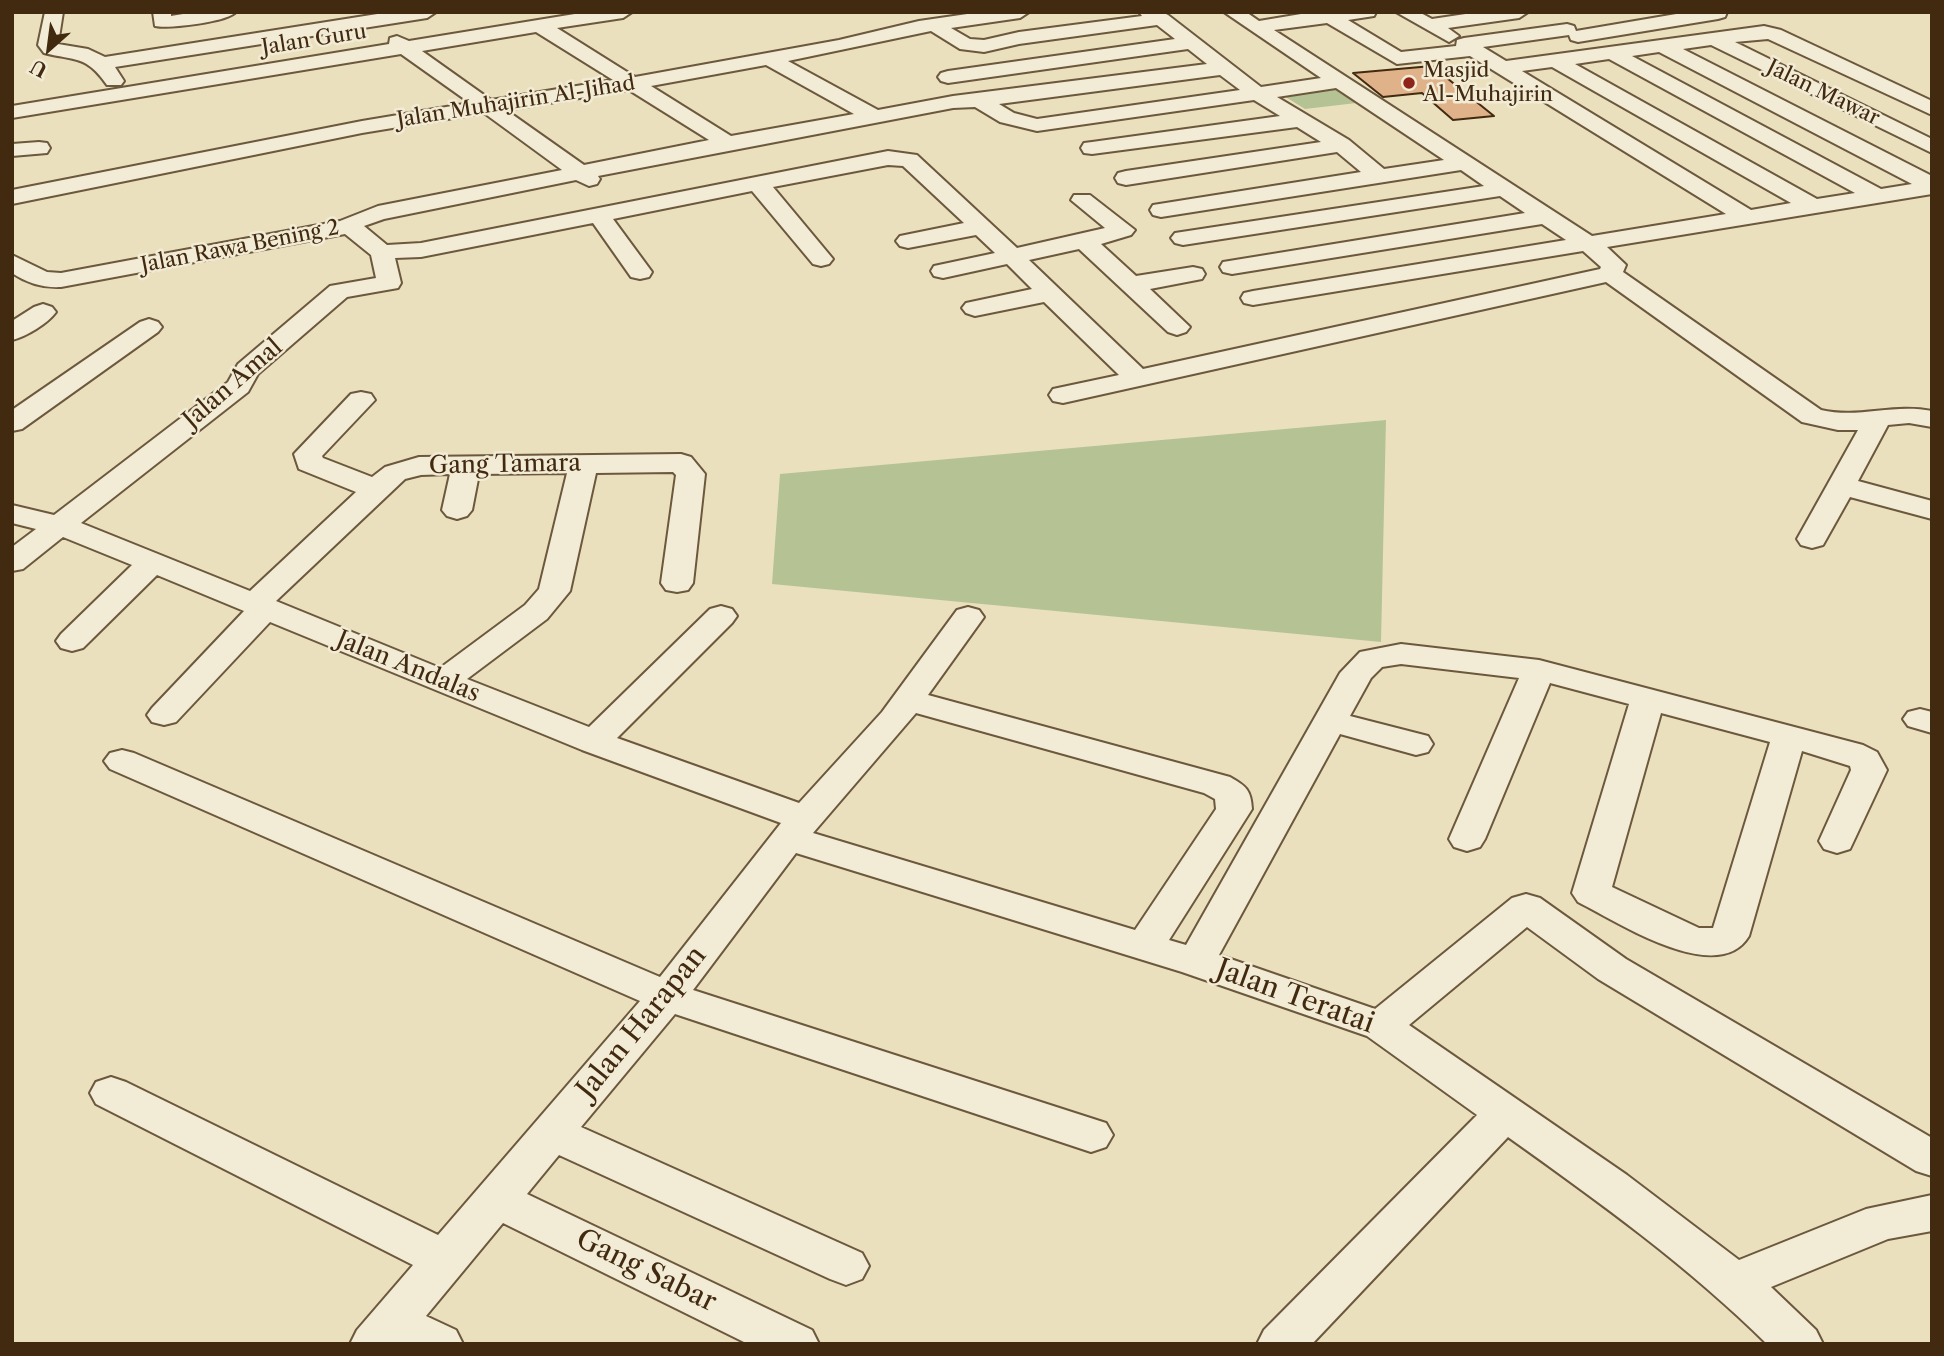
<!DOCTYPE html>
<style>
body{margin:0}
#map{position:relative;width:1944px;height:1356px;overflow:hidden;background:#ebe0be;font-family:"Libre Caslon Text",serif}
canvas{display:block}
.frame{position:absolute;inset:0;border:14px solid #422a11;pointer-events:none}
.north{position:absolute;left:14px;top:14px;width:70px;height:70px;-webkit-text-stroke:5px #f2ebd5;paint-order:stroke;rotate:208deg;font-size:19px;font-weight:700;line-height:28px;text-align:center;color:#422a11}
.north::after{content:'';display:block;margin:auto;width:24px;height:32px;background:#422a11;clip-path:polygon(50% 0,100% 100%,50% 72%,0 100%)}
</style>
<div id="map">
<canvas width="1944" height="1356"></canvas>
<div class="frame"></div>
<div class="north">U</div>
</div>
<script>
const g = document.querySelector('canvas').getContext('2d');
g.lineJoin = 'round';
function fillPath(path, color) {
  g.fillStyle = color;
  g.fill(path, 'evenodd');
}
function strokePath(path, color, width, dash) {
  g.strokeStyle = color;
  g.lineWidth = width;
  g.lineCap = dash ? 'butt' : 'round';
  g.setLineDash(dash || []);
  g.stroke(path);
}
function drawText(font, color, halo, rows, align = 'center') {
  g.font = font + ' "Libre Caslon Text",serif';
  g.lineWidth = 5;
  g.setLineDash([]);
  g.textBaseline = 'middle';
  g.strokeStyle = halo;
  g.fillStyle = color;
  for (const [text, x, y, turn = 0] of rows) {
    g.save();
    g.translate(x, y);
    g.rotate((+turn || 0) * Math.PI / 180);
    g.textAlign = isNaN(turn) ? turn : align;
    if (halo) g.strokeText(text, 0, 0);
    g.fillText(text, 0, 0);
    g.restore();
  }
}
fillPath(new Path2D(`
 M 1343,88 L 1365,102 L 1305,109 L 1284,96 Z
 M 1386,420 L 1381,642 L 772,584 L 780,474 Z`), '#b5c394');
const building = new Path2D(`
 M 1432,66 L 1494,116 L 1453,120 L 1422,93 L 1383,97 L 1353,73 Z`);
fillPath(building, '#dfb289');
strokePath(building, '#422a11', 2);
const minor = new Path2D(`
 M 45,12 L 63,12 L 58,44 L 88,49 L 105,57 L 390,12 L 436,12 L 427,18 L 115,67 L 124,81 L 121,85 L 107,85 C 86,55 76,61 44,53 L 38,45 Z
 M 153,12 L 171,12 L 171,16 L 195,12 L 236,12 C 227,22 169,29 155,26 Z
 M 587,12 L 632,12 L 623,18 L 557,28 L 635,77 L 839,40 L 919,21 L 981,12 L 1029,12 L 1020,18 L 951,28 L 970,39 L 984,40 L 1019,32 L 1142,16 L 1139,12 L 1162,12 L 1168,15 L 1261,87 L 1321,78 L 1224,12 L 1246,12 L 1259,21 L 1313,12 L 1376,12 L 1374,16 L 1348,20 L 1401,52 L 1456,46 L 1457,40 L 1464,38 L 1567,24 L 1574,26 L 1576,31 L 1688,12 L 1727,12 L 1725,17 L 1718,19 L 1578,42 L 1571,40 L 1569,35 L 1483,47 L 1506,61 L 1764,26 L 1781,30 L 1932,101 L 1932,115 L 1768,39 L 1735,42 L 1932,139 L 1932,153 L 1711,45 L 1683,49 L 1932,176 L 1932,194 L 1607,247 L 1626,265 L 1623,272 L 1821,410 C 1859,419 1893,403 1932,411 L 1932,427 L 1909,423 L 1888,425 L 1858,481 L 1932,501 L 1932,519 L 1850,497 L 1823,545 L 1812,548 L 1801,545 L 1797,539 L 1858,430 L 1838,430 L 1802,422 L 1606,282 L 1063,403 L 1053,401 L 1049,395 L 1053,389 L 1119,375 L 1044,302 L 975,316 L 966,313 L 962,308 L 966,303 L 1032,289 L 1007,264 L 943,278 L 934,276 L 931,271 L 934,266 L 995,253 L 976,235 L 908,248 L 900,246 L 896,241 L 900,236 L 964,223 L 903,166 L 888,165 L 773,187 L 833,259 L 829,264 L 821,266 L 813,264 L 752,191 L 613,219 L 652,272 L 649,277 L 640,279 L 631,277 L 593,223 L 421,257 L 395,258 L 401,283 L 398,288 L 347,297 L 258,374 L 248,392 L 81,523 L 250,591 L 356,492 L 299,469 L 294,454 L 351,394 L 361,392 L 371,394 L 375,400 L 322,456 L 323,458 L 372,477 L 385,467 L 419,457 L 681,454 L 691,457 L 705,474 L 693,583 L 688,590 L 677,592 L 666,590 L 661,583 L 676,475 L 673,472 L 596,473 L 570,591 L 547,619 L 467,679 L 589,727 L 710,609 L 721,606 L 732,609 L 737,616 L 732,623 L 617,738 L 799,803 L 882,712 L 957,610 L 968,607 L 979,610 L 984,617 L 928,695 L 1230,777 C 1246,786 1251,790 1252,809 L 1169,940 L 1186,945 L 1340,673 L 1360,652 L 1401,644 L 1539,660 L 1863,745 L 1877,752 L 1887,770 L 1850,849 L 1837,853 L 1824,849 L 1819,841 L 1851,770 L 1850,766 L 1802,751 L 1749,936 C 1718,988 1616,921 1578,902 L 1572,893 L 1629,704 L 1550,683 L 1485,839 L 1480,847 L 1467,851 L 1454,847 L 1449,839 L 1519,678 L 1401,664 L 1382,667 L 1371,678 L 1350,716 L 1428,736 L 1433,744 L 1428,752 L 1416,755 L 1340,734 L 1219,955 L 1375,1009 L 1512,898 L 1526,894 L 1540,898 L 1626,959 L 1932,1138 L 1932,1176 L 1916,1171 L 1598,979 L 1527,927 L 1409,1025 L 1627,1175 L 1739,1260 L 1866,1209 L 1932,1195 L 1932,1231 L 1888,1239 L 1771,1287 L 1816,1330 L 1823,1344 L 1767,1344 C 1688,1266 1598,1201 1508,1137 L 1312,1344 L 1257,1344 L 1264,1330 L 1477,1115 L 1367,1036 L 1182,972 L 796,853 L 693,990 L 1106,1123 L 1113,1135 L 1106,1147 L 1091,1152 L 675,1014 L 581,1127 L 862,1253 L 869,1266 L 862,1279 L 846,1285 L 830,1279 L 559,1155 L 527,1194 L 812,1330 L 819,1344 L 748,1344 L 503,1223 L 426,1316 L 456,1330 L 463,1344 L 350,1344 L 357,1330 L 413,1265 L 96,1104 L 90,1093 L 96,1082 L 111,1077 L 126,1082 L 438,1235 L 640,1001 L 110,769 L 104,761 L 110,753 L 122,750 L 134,753 L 660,977 L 781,823 L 582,750 L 270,622 L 176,722 L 164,725 L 152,722 L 147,715 L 152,708 L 244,611 L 157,575 L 83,648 L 72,651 L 61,648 L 56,641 L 61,634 L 132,565 L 63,537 L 23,569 L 12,571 L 12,547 L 36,529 L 12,523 L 12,505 L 54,515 L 228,382 L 238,364 L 330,286 L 376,278 L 371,255 L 345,234 L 61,287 C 43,288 27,283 12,273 L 12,255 L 47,272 L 61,273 L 340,221 L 378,206 L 562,170 L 484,113 L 362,133 L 12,204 L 12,190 L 362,121 L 470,103 L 401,54 L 12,118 L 12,106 L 389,44 L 390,38 L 397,36 L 409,41 ZM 1327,23 L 1397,64 L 1470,56 L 1726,214 L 1592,236 L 1274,30 ZM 1157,25 L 1175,39 L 948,71 L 941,73 L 938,77 L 941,81 L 948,83 L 1188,49 L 1207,64 L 953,96 L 878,110 L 788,61 L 931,31 L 960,49 L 984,52 L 1019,44 ZM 536,32 L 613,80 L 491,100 L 422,51 ZM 1659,52 L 1912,184 L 1881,189 L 1632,56 ZM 1609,59 L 1855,193 L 1817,199 L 1575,64 ZM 766,65 L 854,114 L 731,136 L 651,86 ZM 1552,67 L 1791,203 L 1751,210 L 1522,71 ZM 1220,75 L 1240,90 L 1037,119 L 1014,113 L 999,104 ZM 1336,88 L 1444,160 L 1384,169 L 1349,140 L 1277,97 ZM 629,90 L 709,140 L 584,165 L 506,110 ZM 1254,100 L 1280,116 L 1092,142 L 1084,143 L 1081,148 L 1084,153 L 1092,154 L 1297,127 L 1321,142 L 1126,171 L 1118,173 L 1115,178 L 1118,183 L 1126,185 L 1337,152 L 1361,172 L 1153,205 L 1150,210 L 1153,215 L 1161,217 L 1461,170 L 1484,186 L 1175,233 L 1171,238 L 1175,243 L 1183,245 L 1500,196 L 1525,213 L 1223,262 L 1220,267 L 1223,272 L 1232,274 L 1542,224 L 1566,240 L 1253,291 L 1244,293 L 1241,298 L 1244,303 L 1253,305 L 1583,251 L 1601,267 L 1600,269 L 1143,369 L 1029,260 L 1079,249 L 1168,332 L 1177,335 L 1186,332 L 1190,327 L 1150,289 L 1202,279 L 1205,274 L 1202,269 L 1193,267 L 1136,276 L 1101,244 L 1131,235 L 1135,230 L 1090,195 L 1074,195 L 1071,200 L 1105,228 L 1017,248 L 917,155 L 888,151 L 421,243 L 387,245 L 364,226 L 384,219 L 576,180 L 589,186 L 597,184 L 600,179 L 598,176 L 953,108 L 975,107 L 1000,122 L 1037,131 ZM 567,473 L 539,589 L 525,605 L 440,668 L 276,601 L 405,479 L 421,475 L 450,474 L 442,510 L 447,516 L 457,519 L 467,516 L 472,510 L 479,474 ZM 916,713 L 1204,793 L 1215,799 L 1216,809 L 1135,930 L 813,833 ZM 1661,713 L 1770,742 L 1713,928 L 1699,928 L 1612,887 Z
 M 1396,12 L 1419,12 L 1432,19 L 1479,12 L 1528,12 L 1519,18 L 1448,28 L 1459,36 L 1449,42 Z
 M 39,142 L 47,143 L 50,148 L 47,153 L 12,156 L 12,144 Z
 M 43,304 L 52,307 L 56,312 C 47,324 27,336 12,340 L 12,321 L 34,307 Z
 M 149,319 L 158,322 L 162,327 L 158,332 L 22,429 L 12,431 L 12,410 L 140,322 Z
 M 1920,709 L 1932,712 L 1932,733 L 1908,726 L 1903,719 L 1908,712 Z`);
strokePath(minor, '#6c583c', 4);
fillPath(minor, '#f2ebd5');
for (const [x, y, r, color] of [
 [1409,83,7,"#8f2418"]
]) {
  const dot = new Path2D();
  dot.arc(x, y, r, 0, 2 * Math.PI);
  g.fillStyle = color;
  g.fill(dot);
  strokePath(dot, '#f2ebd5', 2.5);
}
drawText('21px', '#422a11', '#f2ebd5', [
 ["Jalan Guru",314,40,-9],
 ["Jalan Mawar",1823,93,26],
 ["Jalan Muhajirin Al-Jihad",516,102,-9],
 ["Jalan Rawa Bening 2",240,247,-11]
]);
drawText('21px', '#422a11', '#f2ebd5', [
 ["Masjid",1423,71],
 ["Al-Muhajirin",1423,95]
], 'left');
drawText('24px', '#422a11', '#f2ebd5', [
 ["Jalan Amal",233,384,-41],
 ["Gang Tamara",505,465,-1],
 ["Jalan Andalas",408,667,22]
]);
drawText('28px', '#422a11', '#f2ebd5', [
 ["Jalan Teratai",1295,997,20],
 ["Jalan Harapan",642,1023,-51],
 ["Gang Sabar",646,1271,26]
]);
</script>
